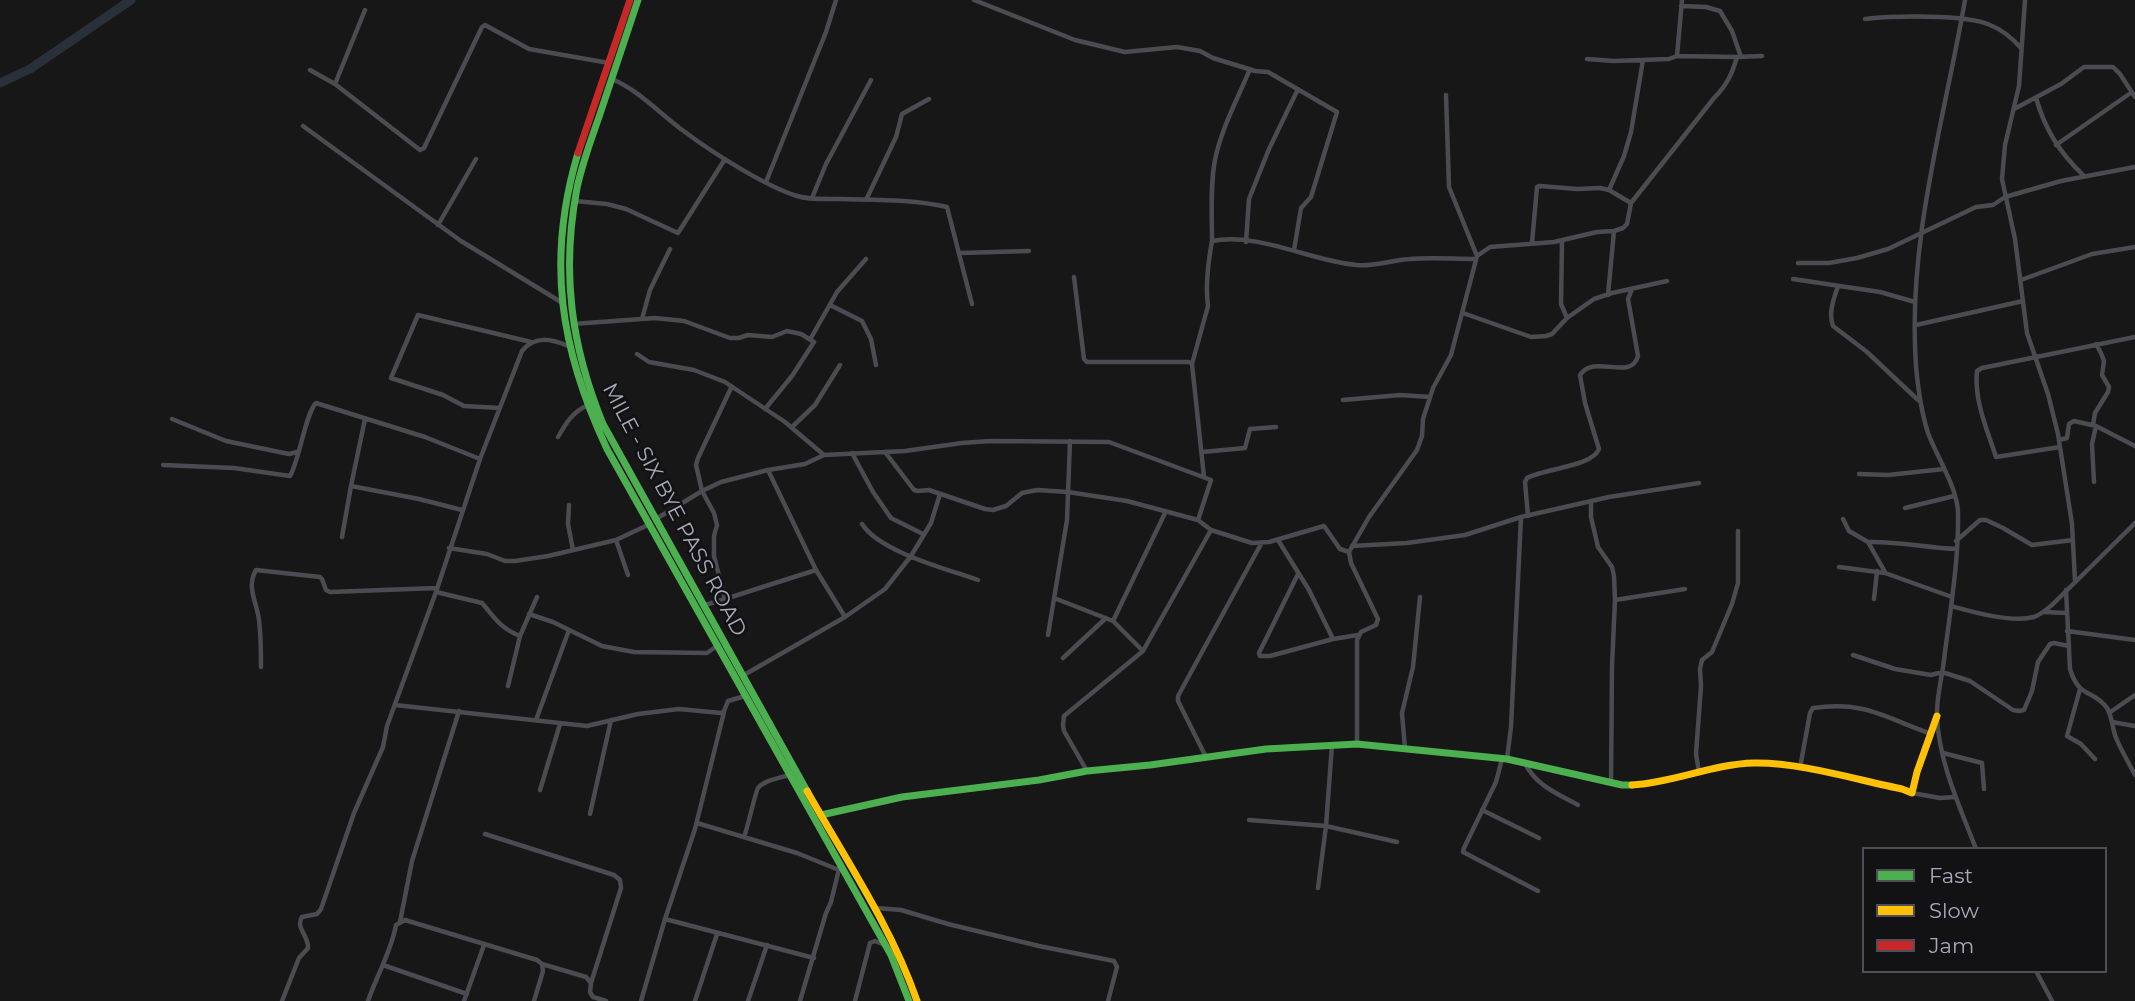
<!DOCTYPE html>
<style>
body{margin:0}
#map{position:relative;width:2135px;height:1001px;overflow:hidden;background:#171718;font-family:Montserrat,sans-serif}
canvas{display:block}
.legend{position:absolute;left:1862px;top:847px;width:245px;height:126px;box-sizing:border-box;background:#121114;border:2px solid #4e4e56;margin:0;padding:9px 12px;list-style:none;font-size:21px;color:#a8aab9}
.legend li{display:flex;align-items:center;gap:14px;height:35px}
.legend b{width:35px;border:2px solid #4e4e56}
</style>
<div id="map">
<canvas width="2135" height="1001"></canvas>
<ul class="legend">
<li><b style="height:9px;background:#4caf50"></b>Fast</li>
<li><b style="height:9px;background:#ffc107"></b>Slow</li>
<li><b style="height:9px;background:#c62828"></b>Jam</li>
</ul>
</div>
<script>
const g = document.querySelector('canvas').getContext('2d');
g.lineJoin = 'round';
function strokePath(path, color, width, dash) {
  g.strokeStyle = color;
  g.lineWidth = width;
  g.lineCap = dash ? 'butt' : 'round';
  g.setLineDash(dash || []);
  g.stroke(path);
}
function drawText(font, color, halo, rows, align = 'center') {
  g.font = font + ' Montserrat,sans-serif';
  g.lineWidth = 5;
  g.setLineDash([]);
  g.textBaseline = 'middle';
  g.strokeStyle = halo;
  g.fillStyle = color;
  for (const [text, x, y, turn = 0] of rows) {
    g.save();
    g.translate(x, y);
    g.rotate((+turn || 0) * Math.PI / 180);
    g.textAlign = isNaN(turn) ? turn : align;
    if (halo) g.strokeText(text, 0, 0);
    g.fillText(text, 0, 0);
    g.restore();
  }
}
strokePath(new Path2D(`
 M 0,83 L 30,69 L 131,0`), '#2a303a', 9);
strokePath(new Path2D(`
 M 974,0 L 1075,40 L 1125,52 L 1177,47 L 1200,51 L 1213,58 L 1255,71 L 1268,72 L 1337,112 L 1311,197 L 1301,208 L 1294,250
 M 1965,0 C 1944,121 1907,242 1916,366 C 1918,389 1921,411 1928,433 C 1937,457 1957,487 1958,512 C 1959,561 1950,611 1944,660 C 1942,678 1936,699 1937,717 C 1939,763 1960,807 1976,849
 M 2025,0 L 2019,86 L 2005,145 L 2002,179 L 2015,239 L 2027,333 L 2048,394 L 2058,434 L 2072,524 L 2075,581
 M 1681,6 L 1706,7 L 1720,11 L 1732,31 L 1741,57
 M 1865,19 C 1893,16 1966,14 1990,25 C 2003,30 2012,38 2021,48
 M 1677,56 L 1682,0
 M 1587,59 L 1614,61 L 1669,59 L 1677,56 L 1737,57
 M 310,70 L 335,84 L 420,150 L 424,148 L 482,27 L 485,25 L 529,49 L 609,63
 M 612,79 C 640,91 660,114 685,132 C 713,153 765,186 797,196 C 810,200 826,199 840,199 C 876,200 912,199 947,207 L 972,304
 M 335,84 L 365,10
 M 1446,95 L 1449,187 L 1477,256
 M 2036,98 C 2045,129 2059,152 2083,175
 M 2016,108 L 2061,84 L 2084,67 L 2113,67 L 2120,74 L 2135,97
 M 303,126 L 461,241 L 561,302
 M 2056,145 L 2132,92
 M 766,182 L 826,32 L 836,0
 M 1609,190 L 1624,156 L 1631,132 L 1643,60
 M 812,198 L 826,164 L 871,80
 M 866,200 L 896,137 L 902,114 L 929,99
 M 575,201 L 607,204 L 626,209 L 678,233 L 725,159
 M 438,225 L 476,159
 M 1212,241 C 1212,215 1210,186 1215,160 C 1221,129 1238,98 1250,69
 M 1562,241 L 1561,304 L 1567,318
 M 1246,242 L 1249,199 L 1269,149 L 1298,89
 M 1532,243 L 1537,187 L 1540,186 L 1577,189 L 1600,188 L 1609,190 L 1631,203
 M 960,253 L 1029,251
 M 1798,263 L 1829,263 L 1857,258 L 1888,249 L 1976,207 L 1993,205 L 2005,197 L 2061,181 L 2135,167
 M 1074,277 L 1084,359 L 1087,362 L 1189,362 L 1192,364 L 1204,477
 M 1793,279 L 1880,292 L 1915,302
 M 2021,280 L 2092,254 L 2135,247
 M 1838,286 C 1834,298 1828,313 1833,326 L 1867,352 L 1918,400
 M 1608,295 L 1614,231
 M 830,305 L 862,321 L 871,339 L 876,365
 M 1463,313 L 1531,337 L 1546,336 L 1552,334 L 1567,318 L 1594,299 L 1612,293 L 1667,281
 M 642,319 L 650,290 L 670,249
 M 573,324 L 655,318 L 684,321 L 730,338 L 739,338 L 748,335 L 772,337 L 787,331 L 801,334 L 814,342 L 792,376 L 765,409
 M 1916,325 L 2023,301
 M 811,338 L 837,292 L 866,259
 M 637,354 L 649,362 L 694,370 L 725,382 L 785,422 L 824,455
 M 1192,364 L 1208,306 C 1205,285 1208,263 1212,241 C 1258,232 1311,261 1356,265 C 1375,267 1391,260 1410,259 C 1431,257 1454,259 1475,259
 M 1343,400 L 1400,395 L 1430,397
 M 500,408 L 464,406 L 443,395 L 391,378 L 418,315 L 531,342
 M 172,419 L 226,441 L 289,454 L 297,452
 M 365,419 L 351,486 L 419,499 L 462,510
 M 2093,425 L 2095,413 L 2108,392 L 2109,387 L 2102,375 L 2104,361 L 2101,353 L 2096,344
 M 792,427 L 815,405 L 840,365
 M 558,437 C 566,423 572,413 586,406
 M 2059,440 L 2067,438 L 2069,424 L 2074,421 L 2096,426 L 2135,446
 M 2060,447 L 1996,457 C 1987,429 1974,401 1977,371 L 1982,368 L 2135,337
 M 885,452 L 914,490 L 918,491 L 929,490 L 985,509 L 993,510 L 1006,506 L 1022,493 L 1037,490 L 1068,492 L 1127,501 L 1198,520 L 1211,530 L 1252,543 L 1269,542 L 1324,526 L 1340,549 L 1349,552
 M 1202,452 L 1245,448 L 1250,429 L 1276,427
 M 852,453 L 873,492 L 891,518 L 923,534
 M 163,465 L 234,468 L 290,476 C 299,461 306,412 316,403 L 425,437 L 480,459
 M 1859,474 L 1888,475 L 1944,469
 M 2094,482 L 2092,444 L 2096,426
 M 1591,502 L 1591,517 L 1598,547 L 1612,567 L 1614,576 L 1615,600 L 1612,666 L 1611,783
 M 569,505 L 568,524 L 573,550
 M 1905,508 L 1954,496
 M 1528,516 L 1525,482 L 1527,478 C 1545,468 1592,467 1599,449 L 1585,403 L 1580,375 C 1594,353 1631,382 1638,356 L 1628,299 L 1632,289
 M 656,519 L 702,491 L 696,465 L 698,458 L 731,388
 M 1843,519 L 1849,531 L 1868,542 L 1885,572
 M 862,524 C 880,552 947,569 978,580
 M 342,537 L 351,486
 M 616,540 L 628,575
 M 1278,540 L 1309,590 L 1333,639
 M 1956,541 L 1980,520 L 1986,520 L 2003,528 L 2032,545 L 2073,540
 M 1868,542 C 1898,541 1927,548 1957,549
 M 1352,546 L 1407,543 L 1465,535 L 1521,517 L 1609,497 L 1699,483
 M 449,548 L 487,554 L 505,561 L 515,561 L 548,556 L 616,540 L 650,524
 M 1839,567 L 1885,573 L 1952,597
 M 1298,574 L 1259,653 L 1260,656 L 1270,656 L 1333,639 L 1358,635
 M 2066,590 L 2070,669 C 2079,699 2093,689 2107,708 C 2113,718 2112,730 2117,740 C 2122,752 2129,763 2135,775
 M 436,592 L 482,603 C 495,618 500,628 520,636
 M 1054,598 L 1113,621 L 1143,651
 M 725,599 L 816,570
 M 1874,599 L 1877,571
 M 1615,600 L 1685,589
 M 705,605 L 725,599 L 714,556 L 714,536 L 717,525 L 714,513 L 702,491 L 721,482 L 768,470 L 805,464 L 824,455 L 905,451 L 962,443 L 990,441 L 1109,442 L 1211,480 L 1198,520
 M 1951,606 C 1973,612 2011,623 2034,617 C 2042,614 2047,609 2053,604 L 2135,523
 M 2044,612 L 2067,613
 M 529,614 L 553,622 L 602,646 L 634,652 L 707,653 L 717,646
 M 845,617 L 885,589 L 911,556 L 931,523 L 940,494
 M 1113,621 L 1166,511
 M 2067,631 L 2135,640
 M 1048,635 L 1067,520 L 1070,441
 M 1853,655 L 1895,669 L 1931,675 L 1942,672 L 1970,681 L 2013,710 L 2019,711 L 2024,710 L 2032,691 L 2038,662 L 2050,644 L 2054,643 L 2069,646
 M 1063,658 L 1106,618
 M 261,667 C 261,652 261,636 259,620 C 257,603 246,587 256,570 L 320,577 L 322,579 L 326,590 L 330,592 L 437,588
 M 744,675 L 845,617 L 816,570 L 768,470
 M 508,686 L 520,636 L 537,597
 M 2080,689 L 2067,736 L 2081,744 L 2095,759
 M 395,705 L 587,726 L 638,714 L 679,709 L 721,713 L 724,711 L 728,701 L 745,696
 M 2109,713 L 2135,695
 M 536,720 L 569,630
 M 2112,722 L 2135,726
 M 1357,744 L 1357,640 L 1361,632 L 1376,625 L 1378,619 L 1351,563 L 1349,552 L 1369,517 L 1417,450 L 1422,436 L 1423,419 L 1433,388 L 1451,355 L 1477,256 L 1490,247 L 1554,242 L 1597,232 L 1614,231 L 1623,228 L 1627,224 L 1631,203 L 1714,98 C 1727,85 1732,74 1737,57 L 1762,56
 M 1405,749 L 1402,713 L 1413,667 L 1420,597
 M 1943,753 L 1982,763 L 1984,789
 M 1206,757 L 1178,701 L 1178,696 L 1261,544
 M 1502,759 L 1496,782 L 1464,848 L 1463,852 L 1538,891
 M 1507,759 L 1511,727 L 1521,517
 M 1525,763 C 1535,785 1558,794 1578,805
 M 1800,768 L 1810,713 L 1813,708 C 1866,701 1883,717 1929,733
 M 1087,771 L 1064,731 L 1063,725 L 1064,716 L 1143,651 L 1211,530
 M 1699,772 L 1696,754 L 1701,686 L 1700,669 L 1702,660 L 1712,652 L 1732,604 L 1738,583 L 1738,531
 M 540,790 L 560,724
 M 1912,793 L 1940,798 L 1955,797
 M 1482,810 L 1539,838
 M 590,814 L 611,720
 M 1249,820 L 1326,826 L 1397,842
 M 697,823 L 797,853 L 839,870
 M 485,834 L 614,875 L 620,880 L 621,888 L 591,983
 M 744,837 C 747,830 756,790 758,788 C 764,780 780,778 789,775
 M 1318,888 L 1326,826 L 1332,745
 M 876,908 L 901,910 L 948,924 L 1039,946 L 1114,961 L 1117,967 L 1108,1001
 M 665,919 L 814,958
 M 400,922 L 412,861 L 459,711
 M 542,964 L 586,977 L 591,983 L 590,992 L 593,997 L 606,1001
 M 383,965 L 467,994
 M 2036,971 L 2052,1001
 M 282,1001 L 299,958 L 308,948 C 309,936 295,928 302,917 L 317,914 L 321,909 L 354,813 L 383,747 L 387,726 L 436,592 L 480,459 L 522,351 C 535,335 551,339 568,346
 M 368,1001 C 377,975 391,952 396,925 L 405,920 L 537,960 L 542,964 L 543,971 L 534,1001
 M 464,1001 L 484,945
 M 641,1001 L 665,919 L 695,829 L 724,712
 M 695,1001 L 717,934
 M 748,1001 L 767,945
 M 800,1001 L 826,913 L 831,902 L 839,869
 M 855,1001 L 870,943 L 875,941 L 885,945`), '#4b4c51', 4.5);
strokePath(new Path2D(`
 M 638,0 C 625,39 612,78 599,117 C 591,140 582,164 577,188 C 561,272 571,346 603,424 L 807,791
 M 578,153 C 546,260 560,349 607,449 L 891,955 L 909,1001
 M 821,815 L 902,797 L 1039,780 L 1087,771 L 1150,765 L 1266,749 L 1357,744 L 1507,759 L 1622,785 L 1632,785`), '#4caf50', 7);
strokePath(new Path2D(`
 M 1632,785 C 1673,783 1712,764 1754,763 C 1799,762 1857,780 1902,789 L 1912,793 L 1917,772 L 1937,716
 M 807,791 C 846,860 891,926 917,1001`), '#ffc107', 7);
strokePath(new Path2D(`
 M 578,153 L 630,0`), '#c62828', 7);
drawText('21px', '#a8aab9', '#121114', [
 ["MILE - SIX BYE PASS ROAD",674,510,62]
]);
</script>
